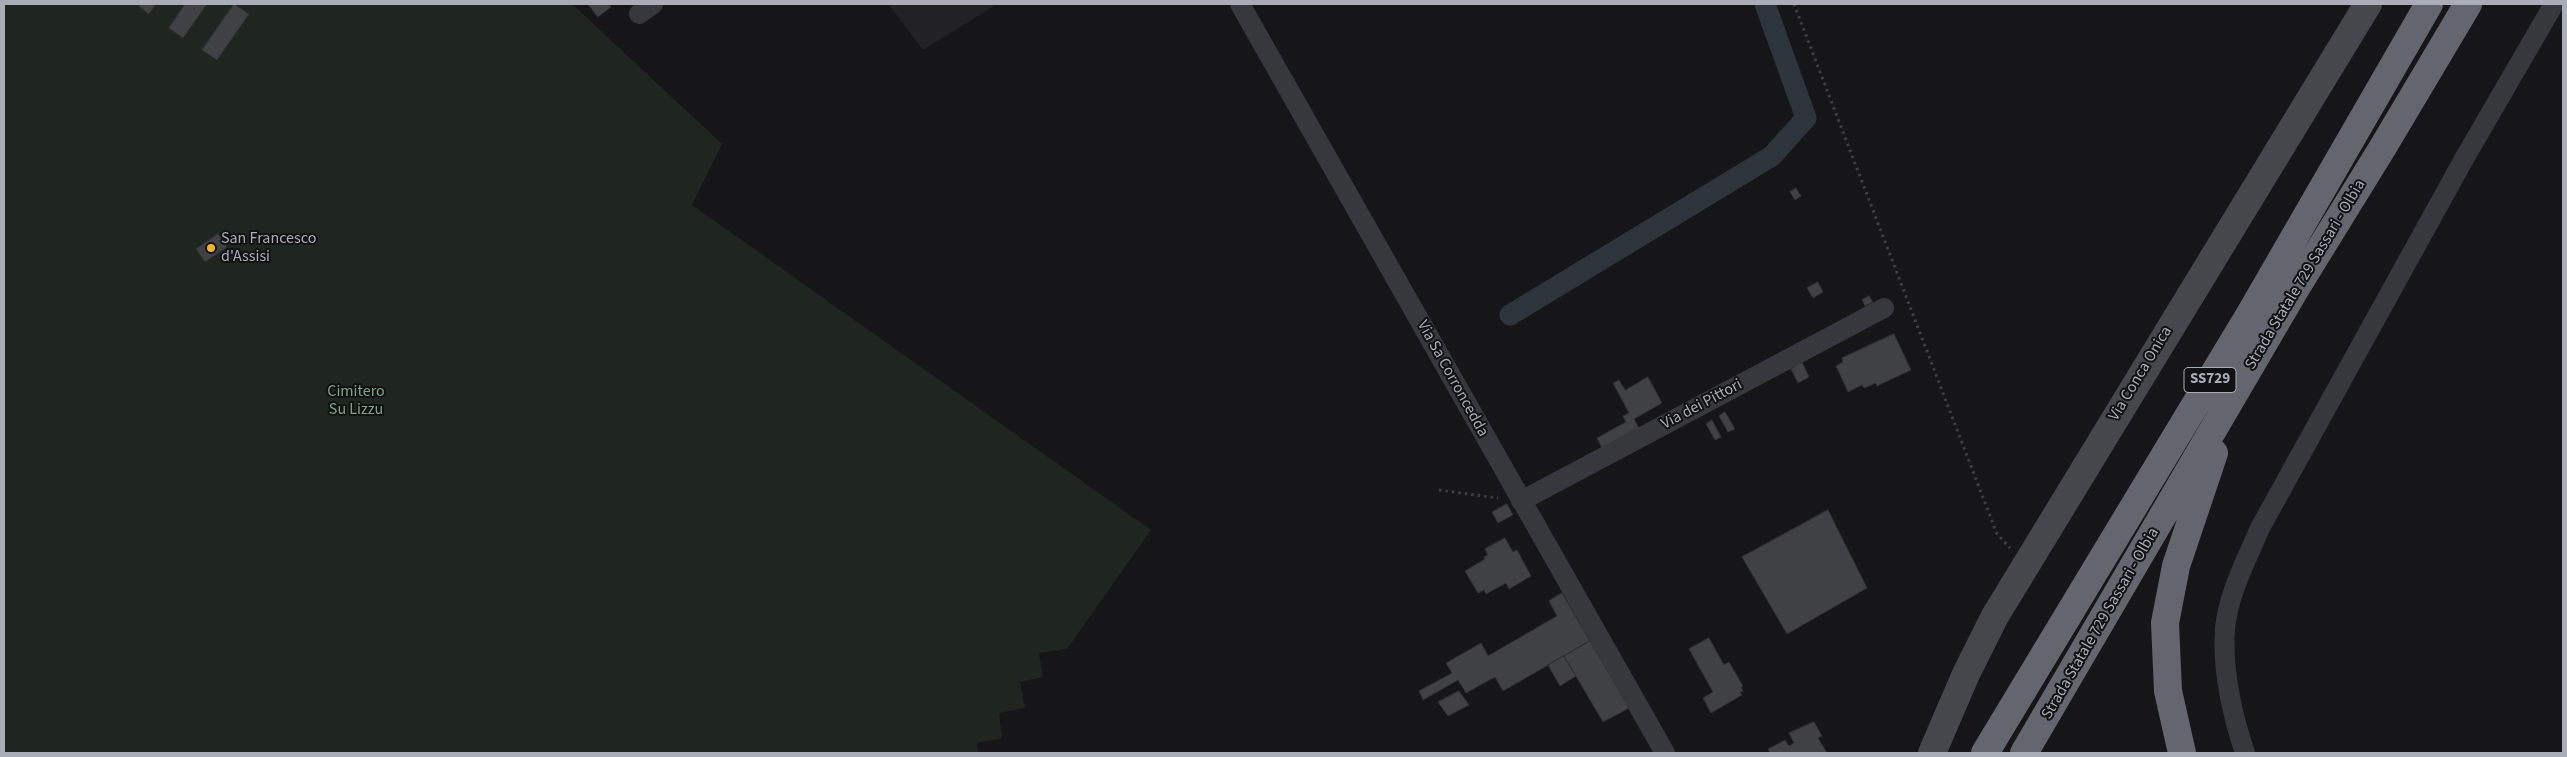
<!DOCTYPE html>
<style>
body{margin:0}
#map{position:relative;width:2567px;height:757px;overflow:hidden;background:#161618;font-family:"Source Sans 3",sans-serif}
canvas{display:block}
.frame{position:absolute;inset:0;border:5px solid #a8adb8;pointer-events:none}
</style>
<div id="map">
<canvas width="2567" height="757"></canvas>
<div class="frame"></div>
</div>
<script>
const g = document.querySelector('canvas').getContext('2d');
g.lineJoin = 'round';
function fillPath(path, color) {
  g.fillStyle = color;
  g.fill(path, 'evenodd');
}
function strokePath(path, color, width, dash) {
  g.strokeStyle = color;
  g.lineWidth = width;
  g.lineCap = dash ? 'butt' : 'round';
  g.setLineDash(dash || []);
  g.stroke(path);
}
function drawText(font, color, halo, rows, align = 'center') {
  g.font = font + ' "Source Sans 3",sans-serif';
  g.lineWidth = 4;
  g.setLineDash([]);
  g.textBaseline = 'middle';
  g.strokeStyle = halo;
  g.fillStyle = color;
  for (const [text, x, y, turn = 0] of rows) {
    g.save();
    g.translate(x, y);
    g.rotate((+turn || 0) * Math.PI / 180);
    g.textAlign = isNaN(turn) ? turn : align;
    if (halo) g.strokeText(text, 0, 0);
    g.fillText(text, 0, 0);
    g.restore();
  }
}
fillPath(new Path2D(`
 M 888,4 L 997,4 L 923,50 Z`), '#222225');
fillPath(new Path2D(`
 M 4,4 L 572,4 L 722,144 L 692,205 L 1151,530 L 1067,649 L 1039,653 L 1043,677 L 1020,682 L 1025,708 L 999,713 L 1002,738 L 977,743 L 978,753 L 4,753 Z`), '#1e261f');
strokePath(new Path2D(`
 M 1510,315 L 1772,156 L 1806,118 L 1765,4`), '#2c353c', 21);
const building = new Path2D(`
 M 137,4 L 156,4 L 149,14 Z
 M 185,4 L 207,4 L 183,38 L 169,28 Z
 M 234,4 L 249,14 L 217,60 L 202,50 Z
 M 588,4 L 609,4 L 611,7 L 598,17 Z
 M 1796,188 L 1801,196 L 1795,200 L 1790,192 Z
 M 218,234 L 227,247 L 205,262 L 196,249 Z
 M 1818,282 L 1823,292 L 1813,298 L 1807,288 Z
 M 1869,296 L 1873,302 L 1865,306 L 1862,300 Z
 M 1894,334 L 1911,370 L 1877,386 L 1876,383 L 1864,388 L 1862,385 L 1848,392 L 1836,366 L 1843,362 L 1842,358 Z
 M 1802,362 L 1809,377 L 1798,383 L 1791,369 Z
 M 1648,377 L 1662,403 L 1634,419 L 1641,432 L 1604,452 L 1597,438 L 1626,422 L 1623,416 L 1629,413 L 1613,383 L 1619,380 L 1625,390 Z
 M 1725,412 L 1735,429 L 1728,432 L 1719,416 Z
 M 1712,420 L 1721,437 L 1715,440 L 1706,424 Z
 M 1507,504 L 1513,515 L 1498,523 L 1492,512 Z
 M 1828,510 L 1867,588 L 1787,634 L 1742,557 Z
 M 1505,538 L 1513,552 L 1517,550 L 1531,576 L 1509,589 L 1506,583 L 1486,594 L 1484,590 L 1478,593 L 1465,571 L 1485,559 L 1484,557 L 1488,555 L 1485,549 Z
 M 1562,593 L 1590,641 L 1503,691 L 1495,677 L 1466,693 L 1458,680 L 1423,700 L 1419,691 L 1452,673 L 1446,663 L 1481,643 L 1488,656 L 1557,616 L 1549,601 Z
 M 1709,638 L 1724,665 L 1729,662 L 1743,686 L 1741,687 L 1743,691 L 1740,692 L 1742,695 L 1711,713 L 1703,698 L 1713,692 L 1689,649 Z
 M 1590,641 L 1629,708 L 1603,722 L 1564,656 Z
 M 1564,656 L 1576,676 L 1560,686 L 1548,665 Z
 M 1459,691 L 1469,705 L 1448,716 L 1438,702 Z
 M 1814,722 L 1822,736 L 1818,738 L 1827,753 L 1770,753 L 1768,749 L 1785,740 L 1789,746 L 1794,743 L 1789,733 Z`);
fillPath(building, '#404145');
strokePath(building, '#303034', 1);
strokePath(new Path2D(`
 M 1794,4 L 1997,534 L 2010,548
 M 1439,490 L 1498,498`), '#3d3f44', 3, [2.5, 4]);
strokePath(new Path2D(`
 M 1240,4 L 1665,753
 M 639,14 L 653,4
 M 1521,501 L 1884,308
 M 2245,753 C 2232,714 2222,671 2225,629 C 2228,594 2247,559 2260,528 L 2464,159 L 2554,4`), '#37383d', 20);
strokePath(new Path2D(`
 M 1932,753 L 1966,674 L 1995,616 L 2368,4`), '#45474d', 28);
strokePath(new Path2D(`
 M 1985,753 L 2250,314 L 2429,4
 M 2024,753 L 2296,288 L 2383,147 L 2468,4
 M 2182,753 L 2168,691 L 2165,623 L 2176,566 L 2214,453`), '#63666e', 28);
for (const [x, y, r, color] of [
 [211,248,5,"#f2b134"]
]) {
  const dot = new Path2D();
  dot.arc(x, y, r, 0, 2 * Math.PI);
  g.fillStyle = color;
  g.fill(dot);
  strokePath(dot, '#111113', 2);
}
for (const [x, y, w] of [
 [2210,380,52]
]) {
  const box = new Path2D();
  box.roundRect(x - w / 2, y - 12.5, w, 25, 4);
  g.fillStyle = '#111113';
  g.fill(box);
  strokePath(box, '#a8adb8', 1);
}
drawText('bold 15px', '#a8adb8', null, [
 ["SS729",2210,380]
]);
drawText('16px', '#a8adb8', '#111113', [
 ["San Francesco",221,239],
 ["d'Assisi",221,257]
], 'left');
drawText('16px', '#a8adb8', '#111113', [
 ["Strada Statale 729 Sassari - Olbia",2306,275,-59],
 ["Via Conca Onica",2141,374,-59],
 ["Via Sa Corroncedda",1452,379,61],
 ["Via dei Pittori",1702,405,-28],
 ["Strada Statale 729 Sassari - Olbia",2101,624,-60]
]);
drawText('16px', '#7fa381', '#111113', [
 ["Cimitero",356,392],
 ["Su Lizzu",356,410]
]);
</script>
